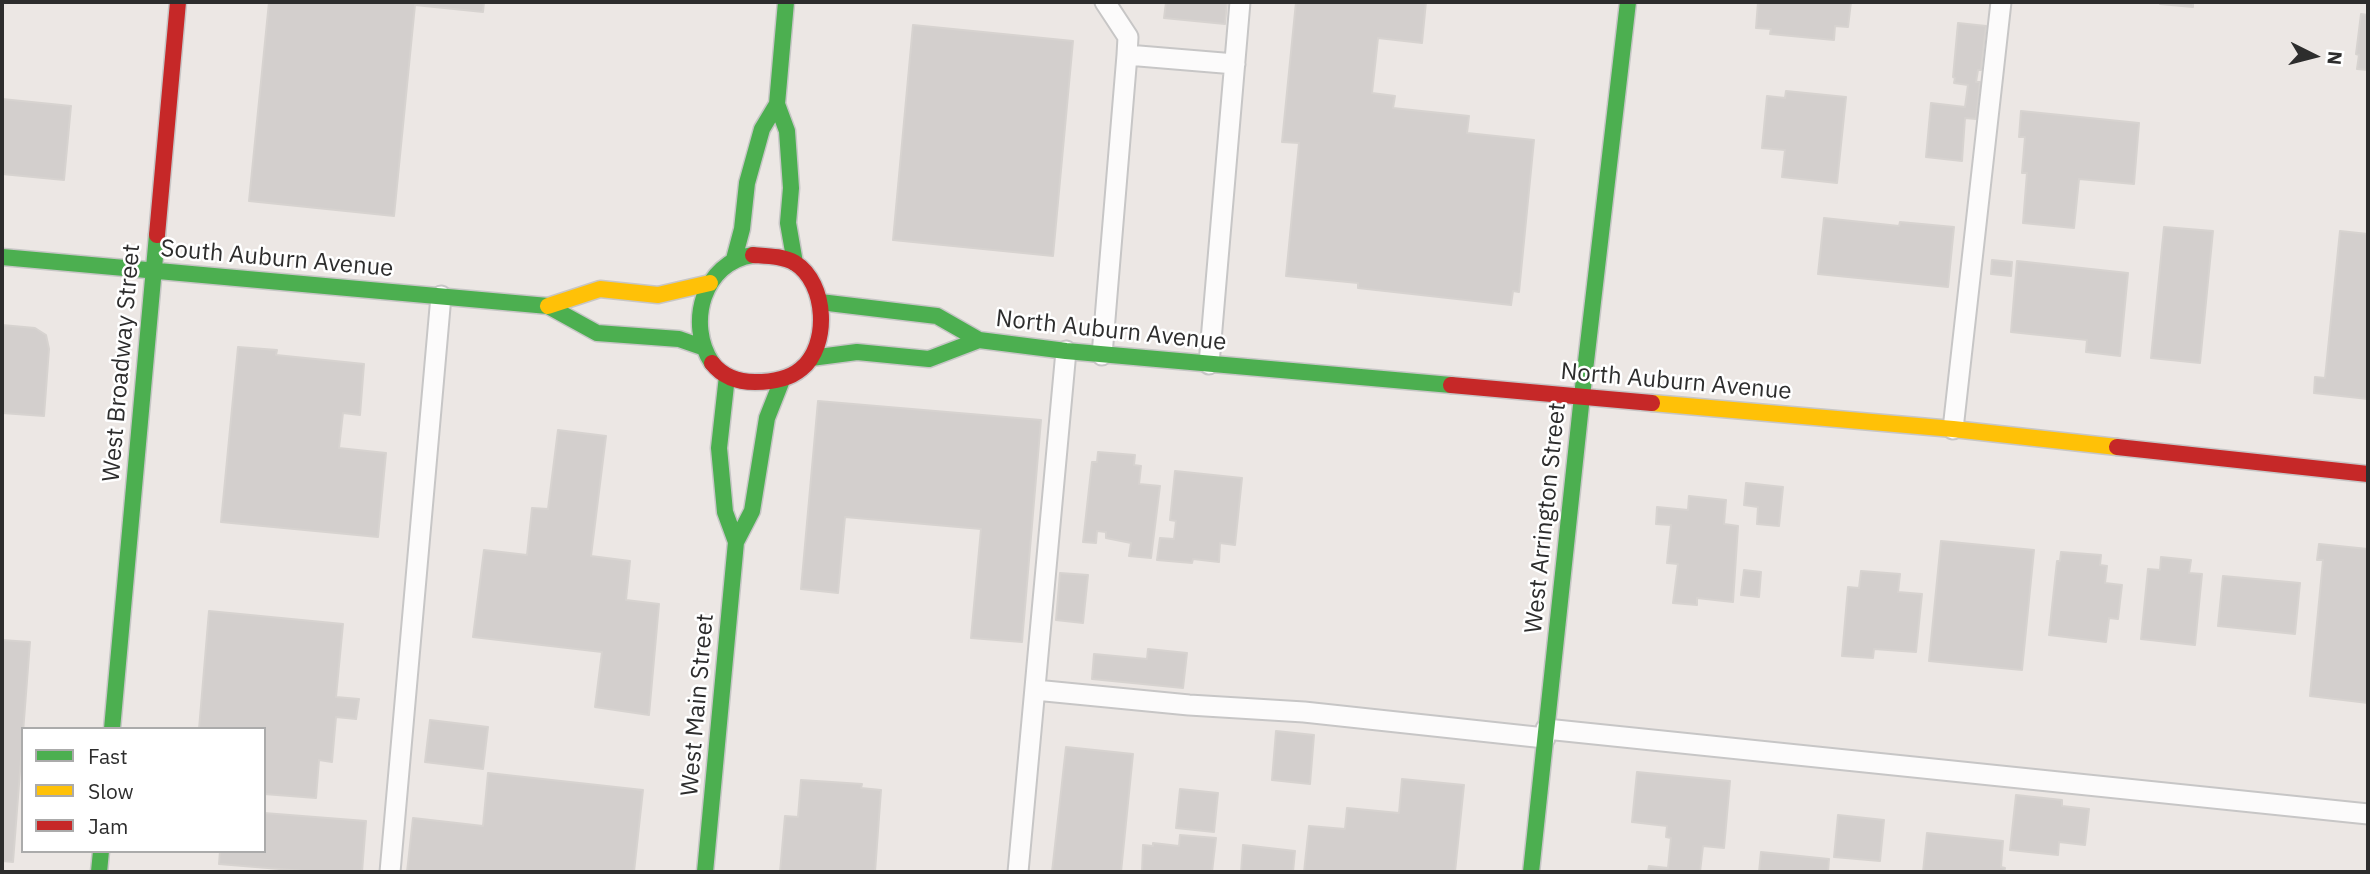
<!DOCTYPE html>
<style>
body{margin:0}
#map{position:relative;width:2370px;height:874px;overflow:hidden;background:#ece7e4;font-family:"IBM Plex Sans",sans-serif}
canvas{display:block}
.frame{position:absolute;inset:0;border:4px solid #2d2d2d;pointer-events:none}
.legend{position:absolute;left:21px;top:727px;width:245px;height:126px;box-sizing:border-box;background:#fff;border:2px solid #ababab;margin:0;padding:9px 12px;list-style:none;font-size:21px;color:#2d2d2d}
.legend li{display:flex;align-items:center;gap:14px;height:35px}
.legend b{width:35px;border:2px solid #ababab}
.north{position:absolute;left:2279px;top:21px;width:70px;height:70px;-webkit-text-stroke:5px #fff;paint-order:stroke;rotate:96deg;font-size:19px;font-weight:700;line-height:28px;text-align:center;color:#2d2d2d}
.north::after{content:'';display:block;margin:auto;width:24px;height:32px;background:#2d2d2d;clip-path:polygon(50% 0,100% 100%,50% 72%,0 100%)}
</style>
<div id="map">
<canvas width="2370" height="874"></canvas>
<div class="frame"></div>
<ul class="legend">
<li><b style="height:9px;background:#4caf50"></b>Fast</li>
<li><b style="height:9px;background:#ffc107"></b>Slow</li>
<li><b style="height:9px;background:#c62828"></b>Jam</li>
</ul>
<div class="north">N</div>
</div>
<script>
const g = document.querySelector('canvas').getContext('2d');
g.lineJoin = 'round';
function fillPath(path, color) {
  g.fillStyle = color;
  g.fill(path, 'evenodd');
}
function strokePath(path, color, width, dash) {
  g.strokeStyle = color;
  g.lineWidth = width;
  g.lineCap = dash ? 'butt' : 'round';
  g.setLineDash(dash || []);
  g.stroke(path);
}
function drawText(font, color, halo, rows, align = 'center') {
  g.font = font + ' "IBM Plex Sans",sans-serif';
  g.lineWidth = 5;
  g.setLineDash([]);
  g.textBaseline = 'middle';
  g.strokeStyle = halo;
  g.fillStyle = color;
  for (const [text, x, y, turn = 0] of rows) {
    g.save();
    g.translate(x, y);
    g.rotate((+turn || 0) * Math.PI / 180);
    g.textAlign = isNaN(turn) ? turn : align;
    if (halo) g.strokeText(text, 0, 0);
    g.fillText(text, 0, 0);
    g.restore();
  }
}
const building = new Path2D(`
 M 269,2 L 484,2 L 483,12 L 415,5 L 394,216 L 249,201 Z
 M 1166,2 L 1227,2 L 1225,24 L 1164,18 Z
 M 1296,2 L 1426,2 L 1422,43 L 1378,38 L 1372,93 L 1395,96 L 1393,108 L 1469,116 L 1467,133 L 1534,140 L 1519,292 L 1513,291 L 1511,305 L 1358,288 L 1358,283 L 1286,276 L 1299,143 L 1282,142 Z
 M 1758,2 L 1851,2 L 1848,27 L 1835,26 L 1834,40 L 1770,34 L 1771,29 L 1756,28 Z
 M 2161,2 L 2193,2 L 2193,7 L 2160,4 Z
 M 2361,14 L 2368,15 L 2368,70 L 2357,69 L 2359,55 L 2356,54 Z
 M 1958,23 L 1986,26 L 1981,70 L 1978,70 L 1976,82 L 1980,82 L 1976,119 L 1965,118 L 1962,161 L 1926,157 L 1931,103 L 1965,107 L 1968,85 L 1954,83 L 1955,78 L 1953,77 Z
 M 913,25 L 1073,41 L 1053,256 L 893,240 Z
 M 1786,91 L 1846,97 L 1837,183 L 1782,177 L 1785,150 L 1762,148 L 1767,96 L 1785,98 Z
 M 2,99 L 71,106 L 64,180 L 2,174 Z
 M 2021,111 L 2139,123 L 2134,184 L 2079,179 L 2074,228 L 2023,223 L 2027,173 L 2022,173 L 2025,137 L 2019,137 Z
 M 1824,218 L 1899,226 L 1900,222 L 1954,227 L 1948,287 L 1818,274 Z
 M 2164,227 L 2213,231 L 2200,363 L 2151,358 Z
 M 2340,231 L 2368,234 L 2368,399 L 2314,393 L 2315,377 L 2325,378 Z
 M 1992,260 L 2012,262 L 2011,276 L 1991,274 Z
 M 2017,261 L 2128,273 L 2120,356 L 2086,352 L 2087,340 L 2011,332 Z
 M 2,325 L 35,328 L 46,335 L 49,349 L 44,416 L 2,413 Z
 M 238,347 L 277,350 L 276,355 L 364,364 L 360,415 L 343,413 L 339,448 L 386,453 L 378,537 L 221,522 Z
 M 818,401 L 1041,420 L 1022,642 L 971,638 L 981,529 L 845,517 L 838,593 L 801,589 Z
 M 558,430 L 606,436 L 591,556 L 630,561 L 626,600 L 659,604 L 649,715 L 595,707 L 602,652 L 473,637 L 484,550 L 527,555 L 532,508 L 548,509 Z
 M 1098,452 L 1135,455 L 1134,465 L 1141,466 L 1139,484 L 1160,486 L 1151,558 L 1129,556 L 1131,543 L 1106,538 L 1106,532 L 1097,531 L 1096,543 L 1083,542 L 1092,462 L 1097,462 Z
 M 1175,471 L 1242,478 L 1235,545 L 1220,543 L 1219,562 L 1193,559 L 1192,563 L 1157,560 L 1160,538 L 1174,539 L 1176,521 L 1170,520 Z
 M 1746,483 L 1783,487 L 1779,526 L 1757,524 L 1758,507 L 1744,505 Z
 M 1689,496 L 1726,500 L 1724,524 L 1738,526 L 1733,602 L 1697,598 L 1697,605 L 1673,603 L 1678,564 L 1667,563 L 1671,525 L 1656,524 L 1657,507 L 1688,510 Z
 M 1941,541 L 2034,550 L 2022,670 L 1929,661 Z
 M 2319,544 L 2368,549 L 2368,703 L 2310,696 L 2323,560 L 2317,560 Z
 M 2061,552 L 2101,555 L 2100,565 L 2107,566 L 2105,583 L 2122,585 L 2118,619 L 2109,618 L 2106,642 L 2049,635 L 2057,561 L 2060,561 Z
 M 2161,557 L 2191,560 L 2189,573 L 2202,574 L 2195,645 L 2141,639 L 2148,569 L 2160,570 Z
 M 1744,570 L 1761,572 L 1759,597 L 1741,595 Z
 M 1861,571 L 1900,574 L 1898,592 L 1922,594 L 1916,652 L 1874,649 L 1873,658 L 1842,656 L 1848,587 L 1859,588 Z
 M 1060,573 L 1088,575 L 1083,623 L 1056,620 Z
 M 2223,576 L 2300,583 L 2295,634 L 2218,626 Z
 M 209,611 L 343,624 L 336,697 L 359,699 L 356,719 L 336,717 L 332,762 L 319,760 L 316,798 L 264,794 L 264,729 L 199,729 Z
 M 2,640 L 30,642 L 13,862 L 2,861 Z
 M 1148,649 L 1187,653 L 1183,688 L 1092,679 L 1094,654 L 1147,659 Z
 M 430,720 L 488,727 L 483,769 L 425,762 Z
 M 1276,731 L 1314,735 L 1310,784 L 1272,780 Z
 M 1066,747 L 1133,754 L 1121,872 L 1052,872 Z
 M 1637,772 L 1730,781 L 1724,848 L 1703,846 L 1700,872 L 1648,872 L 1649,866 L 1668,868 L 1671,838 L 1666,837 L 1667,826 L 1632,822 Z
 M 488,773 L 643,790 L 634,872 L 407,872 L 413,818 L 483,826 Z
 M 1402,779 L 1464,785 L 1455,872 L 1304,872 L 1309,826 L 1345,829 L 1347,808 L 1399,813 Z
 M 801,780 L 862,784 L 861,788 L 881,790 L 875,872 L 780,872 L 785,816 L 798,817 Z
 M 1180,789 L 1218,793 L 1214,832 L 1176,828 Z
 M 2016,795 L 2062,800 L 2062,806 L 2089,809 L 2085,845 L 2059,842 L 2058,855 L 2010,850 Z
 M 264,813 L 366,821 L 362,872 L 316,872 L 219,864 L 220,851 L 264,851 Z
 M 1838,815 L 1884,820 L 1880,861 L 1834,857 Z
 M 1927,833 L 2003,841 L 2001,867 L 2005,868 L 2004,872 L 1923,872 Z
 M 1180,835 L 1216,838 L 1212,872 L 1142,872 L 1143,845 L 1153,846 L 1153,843 L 1179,846 Z
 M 1243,845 L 1295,851 L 1293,872 L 1241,872 Z
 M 1761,852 L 1829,859 L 1828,872 L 1759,872 Z`);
fillPath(building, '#d3cfcd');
strokePath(building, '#d7d3d0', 2);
const lane = new Path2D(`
 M 1105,2 L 1128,37 L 1127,55
 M 1102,355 L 1127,55 L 1235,64
 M 1209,364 L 1240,2
 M 1953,429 L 2001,2
 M 1035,690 L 1189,705 L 1304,712 L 1545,738
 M 1546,729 L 2368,814
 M 390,872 L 441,296
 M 1018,872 L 1066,351`);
const fast = new Path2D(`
 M 777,104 L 787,131 L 791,188 L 788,223 L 795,263
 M 2,257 L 548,306 L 597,333 L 679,339 L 702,347
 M 734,259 L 742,229 L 747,183 L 762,129 L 777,104 L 786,2
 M 820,302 L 937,316 L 979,340 L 1066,351 L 1451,385
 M 811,358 L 857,352 L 929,359 L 979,340
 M 712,363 C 686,324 703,262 753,255
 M 727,376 L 719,448 L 725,512 L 736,542
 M 112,729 L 157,235
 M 99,872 L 101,851
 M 705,872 L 736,542 L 752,511 L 767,418 L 782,380
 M 1531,872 L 1582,396 L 1628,2`);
const slow = new Path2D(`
 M 548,306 L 600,289 L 658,295 L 710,283
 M 1652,403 L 1953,429 L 2117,447`);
const jam = new Path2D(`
 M 157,235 L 178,2
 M 712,363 C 723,377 737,382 755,382 C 771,382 788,380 801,369 C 830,346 827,283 795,263 C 783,256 767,256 753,255
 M 1451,385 L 1652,403
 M 2117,447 L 2368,474`);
strokePath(lane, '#c7c6c6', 23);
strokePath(fast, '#c7c6c6', 19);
strokePath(slow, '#c7c6c6', 19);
strokePath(jam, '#c7c6c6', 19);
strokePath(lane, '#fcfbfb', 19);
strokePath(fast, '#4caf50', 16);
strokePath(slow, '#ffc107', 16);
strokePath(jam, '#c62828', 16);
drawText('24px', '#2d2d2d', '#fff', [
 ["South Auburn Avenue",277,259,5],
 ["North Auburn Avenue",1111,331,6],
 ["West Broadway Street",122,363,-85],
 ["North Auburn Avenue",1676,382,5],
 ["West Arrington Street",1546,518,-84],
 ["West Main Street",698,705,-85]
]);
</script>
